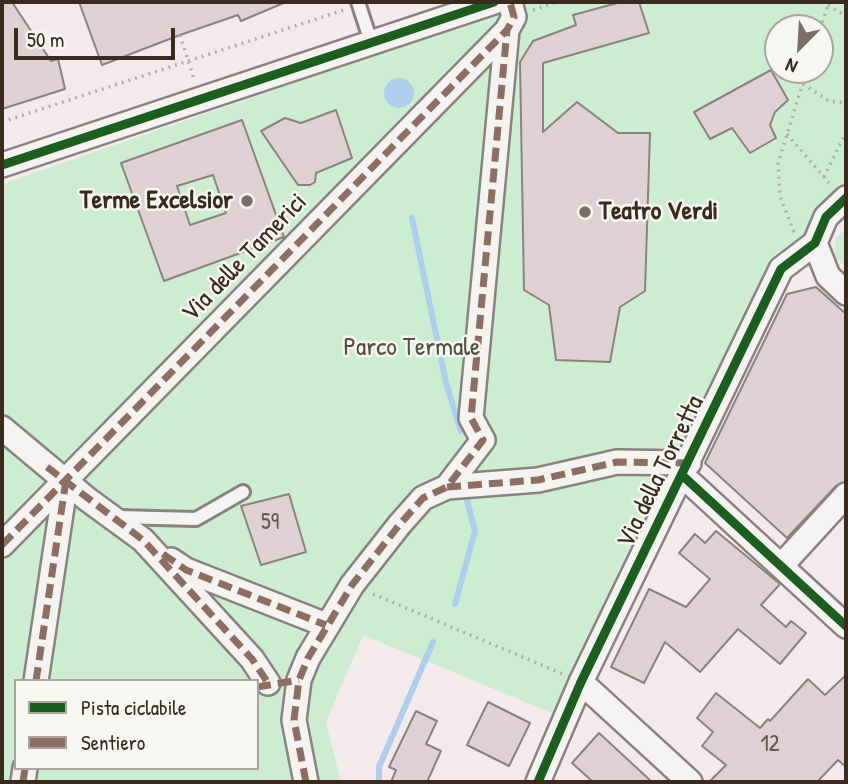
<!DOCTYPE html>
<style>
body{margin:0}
#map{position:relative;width:848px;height:784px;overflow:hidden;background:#f4eaec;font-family:"Patrick Hand",sans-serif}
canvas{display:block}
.frame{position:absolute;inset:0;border:4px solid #3b2a1e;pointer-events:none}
.legend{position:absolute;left:14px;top:679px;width:245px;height:91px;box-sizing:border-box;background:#f6f6f2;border:2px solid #aba49d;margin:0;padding:9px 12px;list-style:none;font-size:21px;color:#3b2a1e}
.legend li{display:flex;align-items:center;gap:14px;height:35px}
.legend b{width:35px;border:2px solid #aba49d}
.north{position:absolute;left:764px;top:14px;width:70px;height:70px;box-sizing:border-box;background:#f6f6f2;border:2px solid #aba49d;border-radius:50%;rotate:204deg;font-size:19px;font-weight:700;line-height:28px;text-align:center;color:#3b2a1e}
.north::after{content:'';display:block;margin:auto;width:24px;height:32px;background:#7c6d66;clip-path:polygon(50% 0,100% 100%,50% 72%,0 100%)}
.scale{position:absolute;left:14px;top:28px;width:161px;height:32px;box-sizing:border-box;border:4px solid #3b2a1e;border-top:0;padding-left:9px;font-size:21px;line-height:24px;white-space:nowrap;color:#3b2a1e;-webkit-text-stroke:5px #f6f6f2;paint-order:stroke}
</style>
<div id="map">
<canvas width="848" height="784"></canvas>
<div class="frame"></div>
<ul class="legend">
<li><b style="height:9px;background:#1b5e20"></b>Pista ciclabile</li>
<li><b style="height:9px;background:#8d6e63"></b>Sentiero</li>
</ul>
<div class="north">N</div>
<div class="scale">50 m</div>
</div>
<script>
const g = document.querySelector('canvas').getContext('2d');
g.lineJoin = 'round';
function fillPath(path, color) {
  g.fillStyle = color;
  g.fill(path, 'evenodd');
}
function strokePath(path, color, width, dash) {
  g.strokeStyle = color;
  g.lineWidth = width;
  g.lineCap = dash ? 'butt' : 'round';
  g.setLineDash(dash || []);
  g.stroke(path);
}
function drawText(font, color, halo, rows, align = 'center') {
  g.font = font + ' "Patrick Hand",sans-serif';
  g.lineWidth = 5;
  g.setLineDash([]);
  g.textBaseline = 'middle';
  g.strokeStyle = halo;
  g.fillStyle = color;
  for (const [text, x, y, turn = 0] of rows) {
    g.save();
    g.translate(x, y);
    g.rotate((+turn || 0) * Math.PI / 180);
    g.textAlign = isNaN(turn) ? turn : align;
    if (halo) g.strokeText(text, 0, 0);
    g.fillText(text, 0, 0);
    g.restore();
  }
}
fillPath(new Path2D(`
 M 528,2 L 846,2 L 846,187 L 771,269 L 557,715 L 363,635 L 326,722 L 341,782 L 2,782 L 2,184 ZM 778,28 L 820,28 L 820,70 L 778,70 ZM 16,681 L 257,681 L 257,768 L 16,768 Z
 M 846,229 L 846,267 L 834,256 L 836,238 Z`), '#cdedd0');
fillPath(new Path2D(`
 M384 93a15 15 0 1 1 30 0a15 15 0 1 1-30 0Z`), '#afcdec');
strokePath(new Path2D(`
 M 412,218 L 446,383 L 461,431
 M 455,604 L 475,531 L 466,497
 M 379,782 L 379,767 L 433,642`), '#afcdec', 6);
const building = new Path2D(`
 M 2,2 L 12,2 L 51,61 L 58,59 L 65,89 L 2,109 Z
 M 79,2 L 286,2 L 241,21 L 238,15 L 180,35 L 102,65 Z
 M 621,2 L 639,2 L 649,33 L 543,63 L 543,132 L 577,102 L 618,133 L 650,133 L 645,291 L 620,307 L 610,362 L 556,360 L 549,305 L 524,290 L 520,62 L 533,41 L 576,25 L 573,15 Z
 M 771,70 L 788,100 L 775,112 L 770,125 L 776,138 L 750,153 L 732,128 L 710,139 L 694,112 Z
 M 336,110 L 352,158 L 316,173 L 315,182 L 310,185 L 298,185 L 261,131 L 285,118 L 301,123 Z
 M 242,120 L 284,237 L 164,281 L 121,163 ZM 213,175 L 226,213 L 190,225 L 177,186 Z
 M 816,287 L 846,314 L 846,481 L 836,486 L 787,538 L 705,463 L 787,294 Z
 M 289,494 L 306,552 L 261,565 L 241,506 Z
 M 716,531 L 780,584 L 761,605 L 786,627 L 791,621 L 806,633 L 780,664 L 738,629 L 700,672 L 665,642 L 644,683 L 611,667 L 649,589 L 686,607 L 710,579 L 679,553 L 695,534 L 705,543 Z
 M 846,675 L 846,767 L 838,760 L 817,782 L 709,782 L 726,765 L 702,746 L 713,732 L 697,718 L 716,693 L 760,728 L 768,719 L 770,721 L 808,679 L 825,695 Z
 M 488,702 L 530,723 L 509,766 L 467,745 Z
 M 416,711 L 437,721 L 426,744 L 441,751 L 427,782 L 391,782 L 396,770 L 389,767 Z
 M 599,733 L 652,782 L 593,782 L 572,763 Z`);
fillPath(building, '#dfd0d3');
strokePath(building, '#898280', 2);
const lane = new Path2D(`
 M 358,2 L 371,42
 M 117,517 L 196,519 L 243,492`);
const street = new Path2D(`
 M 2,165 L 494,2
 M 815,243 L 828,276 L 846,293
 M 2,428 L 87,499 L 143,540 L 252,659 L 268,683
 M 683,476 L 846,626
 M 447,487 L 538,480 L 617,462 L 689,463
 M 2,545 L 507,30 L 514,17 L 510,2
 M 171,560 L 186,570 L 326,625
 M 781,566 L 846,495
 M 36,681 L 66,480
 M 581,682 L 690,782
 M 23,782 L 25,768
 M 306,782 L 294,720 L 299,680 L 308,658 L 352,585 L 400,524 L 423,498 L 447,487 L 483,440 L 471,418 L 507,30
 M 538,782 L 581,682 L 781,269 L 815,243 L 826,217 L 846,198`);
strokePath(lane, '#898280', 18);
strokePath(street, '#898280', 28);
strokePath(new Path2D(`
 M 828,5 L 846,16
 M 533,10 L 557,2
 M 820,29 L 829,2
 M 180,35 L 194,79
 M 803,84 L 829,101 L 846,103
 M 2,122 L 344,10
 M 787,134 L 829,183
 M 824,177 L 846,132
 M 794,232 L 780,196 L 778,163 L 807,70
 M 373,594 L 563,674`), '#b2aead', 3.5, [2, 5]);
strokePath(lane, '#f5f3f2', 12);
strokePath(street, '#f5f3f2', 23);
strokePath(new Path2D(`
 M 47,467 L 143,540 L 252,659 L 268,683
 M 447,487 L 538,480 L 617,462 L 689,463
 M 2,545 L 507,30 L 514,17 L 510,2
 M 163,554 L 186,570 L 326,625
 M 36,681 L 66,480
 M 257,687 L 299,680
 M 23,782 L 25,768
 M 306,782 L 294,720 L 299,680 L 308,658 L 352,585 L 400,524 L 423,498 L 447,487 L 483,440 L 471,418 L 507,30`), '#8d6e63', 7, [14, 7]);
strokePath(new Path2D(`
 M 2,165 L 494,2
 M 683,476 L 846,626
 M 538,782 L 581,682 L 781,269 L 815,243 L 826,217 L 846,198`), '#1b5e20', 9);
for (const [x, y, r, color] of [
 [247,201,7,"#7c6d66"],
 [585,212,7,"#7c6d66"]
]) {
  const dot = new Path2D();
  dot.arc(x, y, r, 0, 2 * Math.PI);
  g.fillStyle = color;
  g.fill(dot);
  strokePath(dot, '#f6f6f2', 2.5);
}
drawText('23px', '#68574f', null, [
 ["59",270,523],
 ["12",770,745]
]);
drawText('bold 26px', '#3b2a1e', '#f6f6f2', [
 ["Terme Excelsior",233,201],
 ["Teatro Verdi",599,212,"left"]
], 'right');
drawText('26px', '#3b2a1e', '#f6f6f2', [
 ["Via delle Tamerici",245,258,-46],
 ["Via della Torretta",661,472,-64]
]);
drawText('26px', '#52523d', '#f6f6f2', [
 ["Parco Termale",412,348]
]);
</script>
